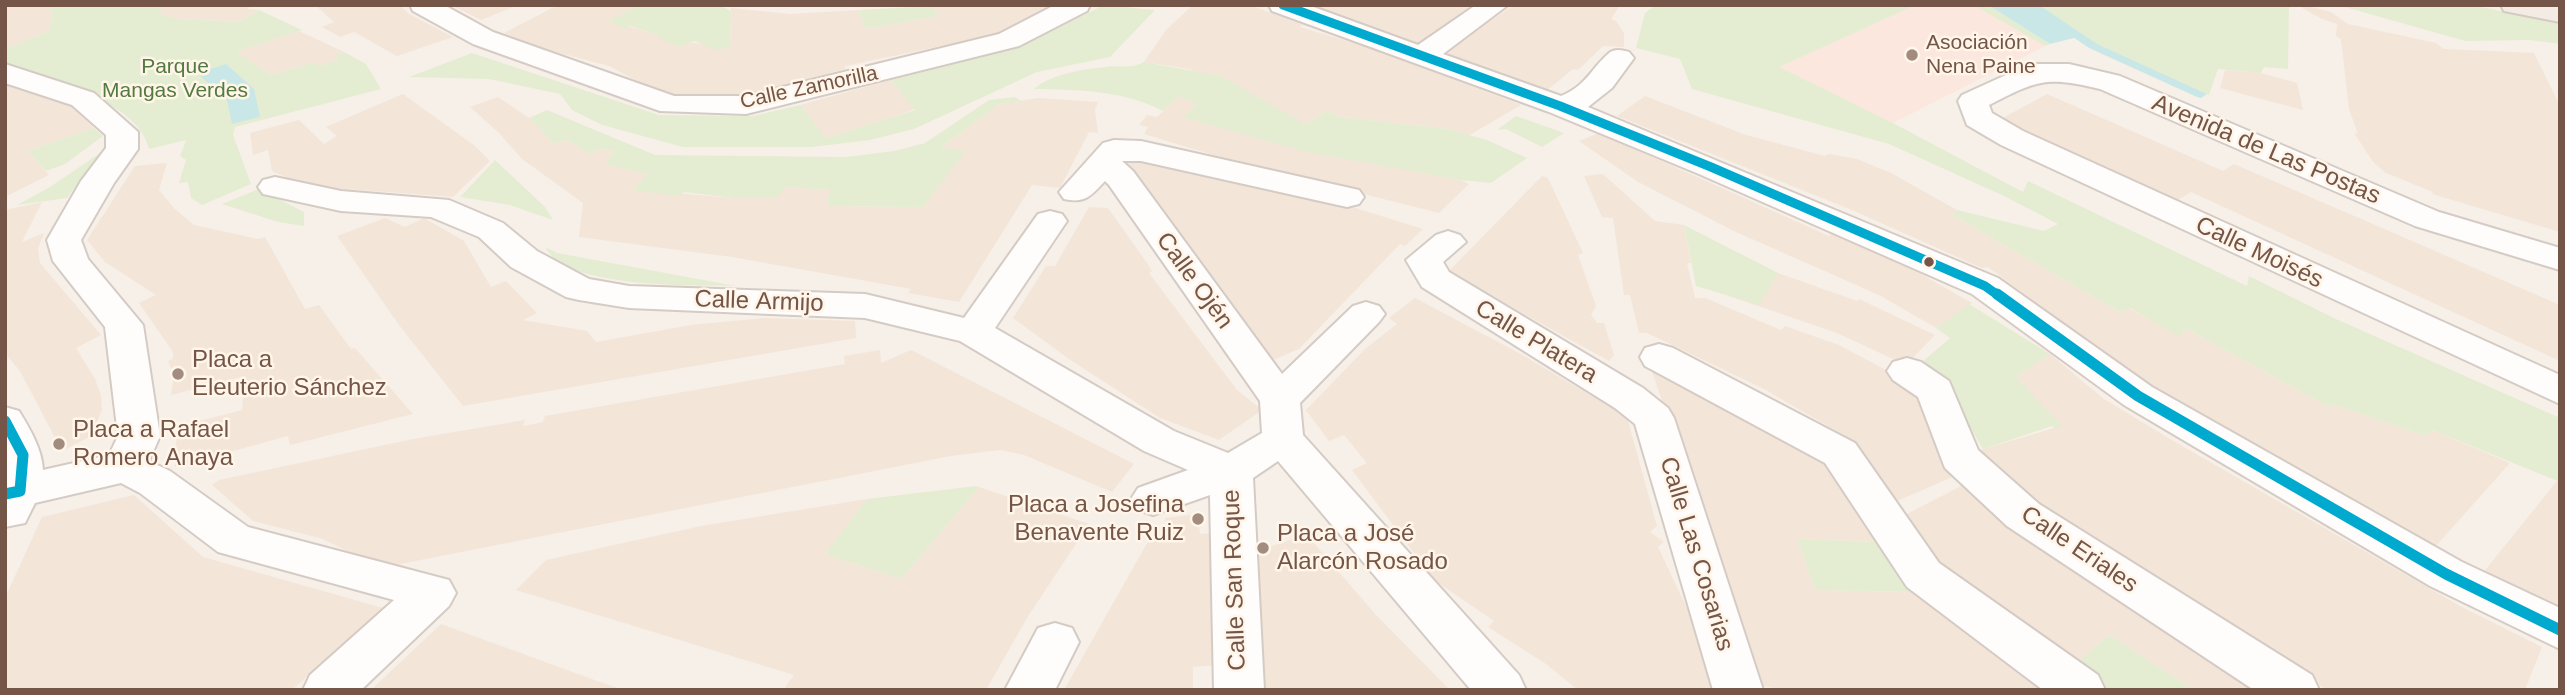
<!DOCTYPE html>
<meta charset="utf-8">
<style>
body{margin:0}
#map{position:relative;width:2565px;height:695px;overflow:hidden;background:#f7f0e8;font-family:Helvetica,sans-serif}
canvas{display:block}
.frame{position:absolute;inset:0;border:7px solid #755547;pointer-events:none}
</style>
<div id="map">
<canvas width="2565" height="695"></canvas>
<div class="frame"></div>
</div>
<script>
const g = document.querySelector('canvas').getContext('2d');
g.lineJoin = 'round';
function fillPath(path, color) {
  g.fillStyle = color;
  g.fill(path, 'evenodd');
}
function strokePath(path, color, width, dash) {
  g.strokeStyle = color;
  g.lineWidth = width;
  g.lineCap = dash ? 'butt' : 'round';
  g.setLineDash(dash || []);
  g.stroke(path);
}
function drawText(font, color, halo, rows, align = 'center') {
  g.font = font + ' Helvetica,sans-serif';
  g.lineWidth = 5;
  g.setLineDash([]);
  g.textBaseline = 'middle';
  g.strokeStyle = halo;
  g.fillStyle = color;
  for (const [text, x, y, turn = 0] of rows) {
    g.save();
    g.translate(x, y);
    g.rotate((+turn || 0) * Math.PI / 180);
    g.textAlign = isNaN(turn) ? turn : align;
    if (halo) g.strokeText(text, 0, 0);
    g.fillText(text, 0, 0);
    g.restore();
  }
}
fillPath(new Path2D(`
 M 5,5 L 50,5 L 52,21 L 49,31 L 5,49 Z
 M 172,5 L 252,5 L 247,9 L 259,10 L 239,22 L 179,19 L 155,13 Z
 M 315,5 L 400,5 L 409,14 L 453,37 L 397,56 L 354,32 L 340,37 L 322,27 L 334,22 Z
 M 451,5 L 518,5 L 481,20 Z
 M 558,5 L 639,5 L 609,21 L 686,42 L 730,47 L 731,8 L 790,14 L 859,10 L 865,29 L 939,16 L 932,6 L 1053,5 L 999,34 L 845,66 L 845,69 L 740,96 L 687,98 L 645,85 L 609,66 L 537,47 L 504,33 Z
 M 1193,5 L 1255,7 L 1303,25 L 1300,27 L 1364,46 L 1521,105 L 1468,136 L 1448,129 L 1342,117 L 1327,111 L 1305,124 L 1189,69 L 1144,62 L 1166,30 Z
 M 1322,5 L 1471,5 L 1415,46 L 1319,10 Z
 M 1514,5 L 1620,5 L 1611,19 L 1616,21 L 1624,33 L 1624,47 L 1603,46 L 1578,70 L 1573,69 L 1545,92 L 1439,55 Z
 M 2303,5 L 2331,12 L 2348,24 L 2436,43 L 2444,49 L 2534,53 L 2560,106 L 2560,232 L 2432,194 L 2433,192 L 2386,173 L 2373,162 L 2354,133 L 2358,134 L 2349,109 L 2341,39 L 2336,36 L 2337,24 L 2322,19 L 2302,8 Z
 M 299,31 L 344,52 L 336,55 L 339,59 L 319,66 L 314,62 L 272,75 L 235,52 Z
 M 2225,70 L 2261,73 L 2297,83 L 2303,110 L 2220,88 Z
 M 891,80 L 915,109 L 868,126 L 825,138 L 800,105 Z
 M 5,84 L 70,105 L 94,128 L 28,151 L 49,175 L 5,197 Z
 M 403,94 L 475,146 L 490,161 L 453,197 L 305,186 L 272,171 L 268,150 L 253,155 L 250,133 L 299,120 L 324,144 L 337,136 L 326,127 Z
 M 2047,94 L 2223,171 L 2234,164 L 2560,305 L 2560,361 L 2191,192 L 2178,200 L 2001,119 Z
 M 1179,96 L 1198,103 L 1184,117 L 1305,150 L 1461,180 L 1469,184 L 1439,213 L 1236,162 L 1144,134 L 1148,127 L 1139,125 L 1147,115 L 1157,117 Z
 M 1645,96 L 1746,135 L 1825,156 L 1829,154 L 1857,159 L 1891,173 L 1957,210 L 1952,215 L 2120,312 L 2129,308 L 2178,335 L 2187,329 L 2329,407 L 2335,405 L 2425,436 L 2432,430 L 2510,463 L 2435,547 L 2184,406 L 2133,374 L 1988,267 L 1982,268 L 1852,210 L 1617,116 Z
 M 498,97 L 529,118 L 553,143 L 567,140 L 590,154 L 602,148 L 614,152 L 606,164 L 649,174 L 633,189 L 732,198 L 785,187 L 832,190 L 827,206 L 923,207 L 964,152 L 940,148 L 1000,104 L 1038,98 L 1098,102 L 1095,110 L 1098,133 L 1089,132 L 1060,188 L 1032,185 L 959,302 L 908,293 L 911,289 L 732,257 L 579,237 L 583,203 L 522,159 L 499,133 L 470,107 Z
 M 1599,133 L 1829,236 L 1832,232 L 1910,268 L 1972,303 L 1936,328 L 1881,296 L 1736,232 L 1638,182 L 1579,141 Z
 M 1136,158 L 1333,201 L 1423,229 L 1405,246 L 1400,244 L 1299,349 L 1271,361 L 1128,163 Z
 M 167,163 L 159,190 L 174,208 L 194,225 L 258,239 L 265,237 L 305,309 L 319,305 L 351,349 L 355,348 L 413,414 L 290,445 L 288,436 L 175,467 L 177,427 L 242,410 L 245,376 L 171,395 L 174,375 L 168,361 L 173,359 L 173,352 L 139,303 L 156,295 L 105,262 L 87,240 L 135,166 Z
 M 1603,174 L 1655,221 L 1684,225 L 1691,263 L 1687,263 L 1695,298 L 1705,298 L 1781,330 L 1785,326 L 1839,345 L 1925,391 L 1957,475 L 1897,501 L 1857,443 L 1764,389 L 1647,333 L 1639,333 L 1630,295 L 1624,295 L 1613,218 L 1602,217 L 1584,176 Z
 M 1542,176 L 1548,178 L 1583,253 L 1578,255 L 1596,306 L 1591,315 L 1597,323 L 1604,323 L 1614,355 L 1609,361 L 1448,272 Z
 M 42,202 L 22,242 L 44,233 L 38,248 L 40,263 L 101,335 L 76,348 L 95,379 L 101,395 L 102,410 L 91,436 L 62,451 L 20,371 L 5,353 L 5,210 Z
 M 1089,207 L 1108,208 L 1147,263 L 1152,271 L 1149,273 L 1237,390 L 1262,410 L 1219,440 L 1160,418 L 1069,359 L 1013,318 L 1046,266 L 1055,266 Z
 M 385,218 L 405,227 L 424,218 L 464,241 L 491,287 L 506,281 L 537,313 L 523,320 L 587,331 L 596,342 L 691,325 L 764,318 L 855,321 L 856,338 L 463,406 L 399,325 L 337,236 Z
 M 1734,251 L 1778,273 L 1857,301 L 1859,299 L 1935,335 L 1906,365 L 1837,333 L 1729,296 Z
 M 1415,298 L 1519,353 L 1627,417 L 1657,526 L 1650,532 L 1664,542 L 1658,547 L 1693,621 L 1711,690 L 1578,690 L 1546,664 L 1488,627 L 1494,621 L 1434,580 L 1352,470 L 1367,463 L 1344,435 L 1329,441 L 1306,410 L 1365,349 L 1397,324 L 1389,318 Z
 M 880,350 L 881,363 L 911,350 L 1134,464 L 1112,492 L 1024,455 L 1000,450 L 951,456 L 395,565 L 347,551 L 323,539 L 253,521 L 212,485 L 219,480 L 413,439 L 525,420 L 523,426 L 543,422 L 545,416 L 845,364 L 844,356 Z
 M 2050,354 L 2104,399 L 2165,436 L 2460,606 L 2542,647 L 2525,690 L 2327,690 L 2089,540 L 1966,454 L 2061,426 L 2016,377 Z
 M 1650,365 L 1827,464 L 1876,542 L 1797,539 L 1815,590 L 1913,592 L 2049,690 L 1785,690 L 1756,685 Z
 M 2557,481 L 2560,482 L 2560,611 L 2482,574 Z
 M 1967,483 L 2268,690 L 2194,690 L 2109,635 L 2073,666 L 1936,569 L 1903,516 Z
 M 979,487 L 1089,524 L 1027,618 L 986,690 L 791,690 L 785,687 L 794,675 L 516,590 L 546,560 L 701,526 L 867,499 L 825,554 L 901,579 Z
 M 134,495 L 203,557 L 383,608 L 292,690 L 5,690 L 5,598 L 42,517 Z
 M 1198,514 L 1200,534 L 1213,533 L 1219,665 L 1193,667 L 1193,690 L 1064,690 L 1150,538 L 1168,537 L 1165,518 Z
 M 1307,535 L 1376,615 L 1450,690 L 1261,690 L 1255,551 Z
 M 441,624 L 600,682 L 623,690 L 371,690 Z`), '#f3e5d8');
fillPath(new Path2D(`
 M 1916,5 L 1973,5 L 2045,46 L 1893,123 L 1778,67 Z`), '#fbe7de');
fillPath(new Path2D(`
 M 50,5 L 171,5 L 156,13 L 179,19 L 239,22 L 259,10 L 302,30 L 236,52 L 272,75 L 314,62 L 319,66 L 339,59 L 335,55 L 344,52 L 366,64 L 381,89 L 235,127 L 233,135 L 251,184 L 202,205 L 191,198 L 188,182 L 179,183 L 186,160 L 180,156 L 186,140 L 149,149 C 138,99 46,80 5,67 L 5,49 L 49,31 L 52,21 Z
 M 639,5 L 719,5 L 731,11 L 730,47 L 715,50 L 695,41 L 678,47 L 659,38 L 662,36 L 630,26 L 625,29 L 608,21 Z
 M 1104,5 L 1155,10 L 1110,57 L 1037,72 L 914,129 L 870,140 L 812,147 L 683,147 L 602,125 L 572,110 L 560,94 L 489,79 L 409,77 L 472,53 L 659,115 L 753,116 L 800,105 L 826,138 L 915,110 L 891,80 L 1020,47 Z
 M 1656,5 L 1916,5 L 1779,67 L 1893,123 L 2023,192 L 2028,181 L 2247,286 L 2249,276 L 2336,319 L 2560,418 L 2560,482 L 2432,430 L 2425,436 L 2335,405 L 2329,407 L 2187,329 L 2178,336 L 2130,308 L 2120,312 L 1952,215 L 1957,210 L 2044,231 L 2058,224 L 2004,196 L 1889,144 L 1692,89 L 1680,59 L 1636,48 L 1645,13 Z
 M 1973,5 L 1988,5 L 2050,44 L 2045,46 Z
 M 2034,5 L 2289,5 L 2288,69 L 2264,67 L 2261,73 L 2218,69 L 2209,95 L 2095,45 Z
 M 2338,5 L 2471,5 L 2560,23 L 2560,44 L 2530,40 L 2465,41 Z
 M 932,6 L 939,16 L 865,29 L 859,10 Z
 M 1144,62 L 1221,76 L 1305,124 L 1327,111 L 1342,117 L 1448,129 L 1487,140 L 1527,158 L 1491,183 L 1461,180 L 1303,151 L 1183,117 L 1197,104 L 1179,96 L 1163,111 C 1123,90 1078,90 1034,89 C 1051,74 1083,69 1106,67 C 1120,65 1133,69 1144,62 Z
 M 1015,97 L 1021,101 L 1000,104 L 941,147 L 965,152 L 923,207 L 826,206 L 831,190 L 785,187 L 777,198 L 733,198 L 684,192 L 680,196 L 632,190 L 648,174 L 605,164 L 614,152 L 602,148 L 590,154 L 567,140 L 553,143 L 529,118 L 547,110 L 655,155 L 846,157 L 894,151 L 925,143 L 989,100 Z
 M 1516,116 L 1564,133 L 1542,147 L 1506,129 L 1497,130 Z
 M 94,128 L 103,136 L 65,164 L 46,171 L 28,151 Z
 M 103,151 L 67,198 L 17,205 L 50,187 Z
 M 495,160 L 545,207 L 553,220 L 510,205 L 460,197 Z
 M 259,189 L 304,212 L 304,226 L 278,222 L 222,204 Z
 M 1684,225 L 1778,273 L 1759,305 L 1696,286 Z
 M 545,247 L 557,253 L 736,286 C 694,285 565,289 545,247 Z
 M 1969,304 L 2050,354 L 2016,377 L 2062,426 L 2056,429 L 2052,426 L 1983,449 L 1949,392 L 1921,363 L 1950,338 L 1936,328 Z
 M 976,486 L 979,487 L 901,579 L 825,554 L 867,499 Z
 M 1797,539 L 1876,542 L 1913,592 L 1815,590 Z
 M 2109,635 L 2194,690 L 2108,690 L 2073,666 Z`), '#e4edd2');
fillPath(new Path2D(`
 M 1988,5 L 2034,5 L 2078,37 L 2050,44 Z
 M 226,64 L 254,89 L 260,117 L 232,124 L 227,100 L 197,73 Z`), '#cae7e7');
fillPath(new Path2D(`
 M 2026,5 L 2039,5 L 2097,44 L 2207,94 L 2201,98 L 2197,97 L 2089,48 Z`), '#cae7e7');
const minor = new Path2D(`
 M 410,5 L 444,5 L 493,32 L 674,96 L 746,96 L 999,34 L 1055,5 L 1090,5 L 1087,11 L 1019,46 L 746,114 L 660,111 L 473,44 L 413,11 Z
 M 1269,5 L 1308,5 L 1418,45 L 1476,5 L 1508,5 L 1443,54 L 1561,96 C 1587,85 1590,70 1608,54 C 1614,48 1622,50 1629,52 L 1634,58 L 1612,88 L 1588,107 L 1998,278 L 2152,387 L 2462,562 L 2560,608 L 2560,649 L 2430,586 L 2124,405 L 1972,294 L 1699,174 L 1549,112 L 1272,11 Z
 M 5,64 L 94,93 L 138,132 L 138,149 L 114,183 L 81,240 L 88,259 L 143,325 L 160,436 L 149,461 L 170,471 L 248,527 L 449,580 L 456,593 L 449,606 L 361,690 L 303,690 L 310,675 L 394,600 L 218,552 L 140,493 L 121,483 L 35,503 L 25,523 L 5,527 L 5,407 L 19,411 C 30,429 42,449 43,470 L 109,455 L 118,436 L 105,327 L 53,261 L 47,240 L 81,181 L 106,148 L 106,135 L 72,105 L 5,83 Z
 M 2030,64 L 2069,64 L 2120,76 L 2439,212 L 2560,248 L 2560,270 L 2415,226 L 2100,89 C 2045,76 2038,80 1989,105 L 1992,113 L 2023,131 L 2560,375 L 2560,404 L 2001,145 L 1967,125 L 1958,101 L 1962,95 Z
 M 1114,140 L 1141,141 L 1359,190 L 1364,197 L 1359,204 L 1347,207 L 1141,161 L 1122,161 L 1133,171 L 1282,374 L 1353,306 L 1366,302 L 1379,306 L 1385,314 L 1379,322 L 1300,403 L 1303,435 L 1519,675 L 1526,690 L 1471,690 L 1278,461 L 1253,478 L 1264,690 L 1214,690 L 1210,495 L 1153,515 L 1138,510 L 1131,499 L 1138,488 L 1188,470 L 1144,451 L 960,341 L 865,318 L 629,308 L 579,300 L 566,297 L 511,267 L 479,237 L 431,217 L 341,211 L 263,194 L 258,187 L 263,180 L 275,177 L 341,191 L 449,200 L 503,223 L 537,251 L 589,279 L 629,286 L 865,294 L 964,318 L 1038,214 L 1050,211 L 1062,214 L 1067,221 L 995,328 L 1174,431 L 1228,453 L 1262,433 L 1260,401 L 1109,185 L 1105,181 C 1092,195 1085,204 1064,199 L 1059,192 L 1103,143 Z
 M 1448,231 L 1460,235 L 1466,242 L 1443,262 L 1449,272 L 1643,388 L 1668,408 L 1674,418 L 1763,690 L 1713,690 L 1635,424 L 1615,408 L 1422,287 L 1406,260 L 1436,235 Z
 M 1659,344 L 1673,348 L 1855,443 L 1939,563 L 2098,675 L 2105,690 L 2043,690 L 1907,587 L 1825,463 L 1645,366 L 1640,357 L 1645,348 Z
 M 1907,358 L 1921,362 L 1949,381 L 1978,450 L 2039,504 L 2312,675 L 2319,690 L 2254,690 L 2007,526 L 1945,468 L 1918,397 L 1893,380 L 1887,371 L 1893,362 Z
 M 1055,623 L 1072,628 L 1079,642 L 1055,690 L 1005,690 L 1038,628 Z`);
const primary = new Path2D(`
 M 2501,5 L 2560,6 L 2560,22 L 2504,11 Z`);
strokePath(minor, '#d5cbc5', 4);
strokePath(primary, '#d5cac4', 4);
fillPath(minor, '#fefdfc');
fillPath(primary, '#f3ece4');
strokePath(new Path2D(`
 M 1283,5 L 1560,106 L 1711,167 L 1985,286 L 1999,296`), '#00a9ce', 9);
strokePath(new Path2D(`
 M 1997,294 L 2138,396 L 2446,574 L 2560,630
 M 5,421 L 23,455 L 20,491 L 5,494`), '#00a9ce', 11);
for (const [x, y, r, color] of [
 [1912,55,7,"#a28b7f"],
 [1929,262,6,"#755547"],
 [178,374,7,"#a28b7f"],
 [59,444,7,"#a28b7f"],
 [1198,519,7,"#a28b7f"],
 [1263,548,7,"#a28b7f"]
]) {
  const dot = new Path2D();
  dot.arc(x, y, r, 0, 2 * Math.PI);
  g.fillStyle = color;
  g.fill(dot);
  strokePath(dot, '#fff5e9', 2.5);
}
drawText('21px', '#755547', '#fff5e9', [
 ["Asociación",1926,43],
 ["Nena Paine",1926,67]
], 'left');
drawText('21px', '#547b3f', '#fff5e9', [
 ["Parque",175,67],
 ["Mangas Verdes",175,91]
]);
drawText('21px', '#755547', '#fff5e9', [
 ["Calle Zamorilla",809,88,-12]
]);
drawText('24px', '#755547', '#fff5e9', [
 ["Avenida de Las Postas",2266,150,23],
 ["Calle Moisés",2259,253,25],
 ["Calle Ojén",1194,281,54],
 ["Calle Armijo",759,302,2],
 ["Calle Platera",1536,342,31],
 ["Calle Eriales",2079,550,34],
 ["Calle Las Cosarias",1696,554,73],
 ["Calle San Roque",1235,580,-92]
]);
drawText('24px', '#755547', '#fff5e9', [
 ["Placa a",192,360],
 ["Eleuterio Sánchez",192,388],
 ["Placa a Rafael",73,430],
 ["Romero Anaya",73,458],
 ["Placa a Josefina",1184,505,"right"],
 ["Benavente Ruiz",1184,533,"right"],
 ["Placa a José",1277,534],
 ["Alarcón Rosado",1277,562]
], 'left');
</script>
